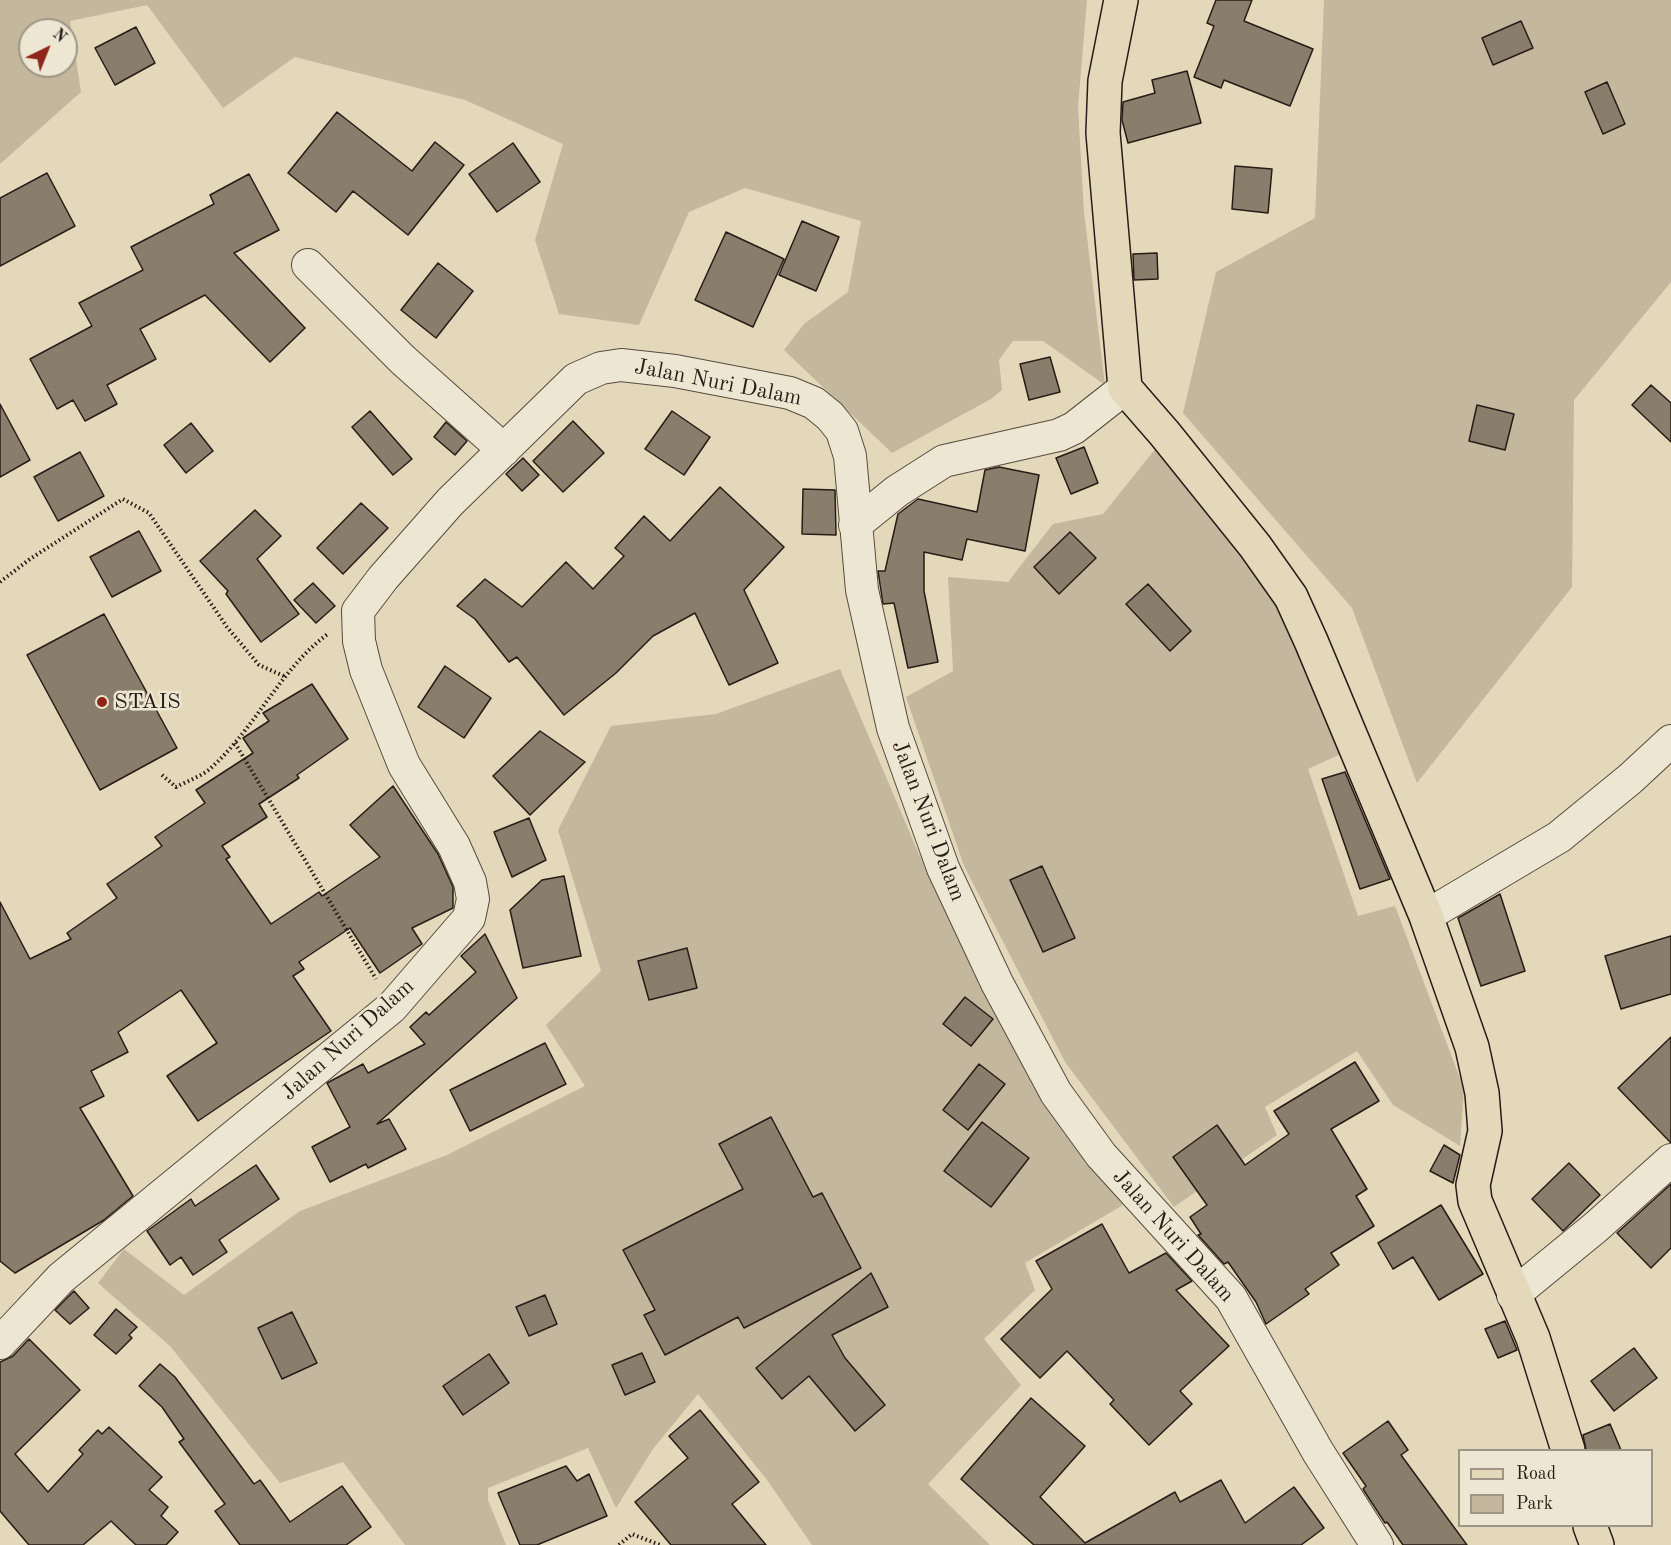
<!DOCTYPE html>
<style>
body{margin:0}
#map{position:relative;width:1671px;height:1545px;overflow:hidden;background:#e3d8ba;font-family:"Old Standard TT",serif}
canvas{display:block}
.legend{position:absolute;left:1458px;top:1449px;width:195px;height:78px;box-sizing:border-box;background:#ede6d2;border:2px solid #9e9587;margin:0;padding:8px 10px;list-style:none;font-size:18px;color:#281c16}
.legend li{display:flex;align-items:center;gap:12px;height:30px}
.legend b{width:30px;border:2px solid #9e9587}
.north{position:absolute;left:18px;top:18px;width:60px;height:60px;box-sizing:border-box;background:#ede6d2;border:2px solid #9e9587;border-radius:50%;rotate:43deg;font-size:16px;font-weight:700;line-height:24px;text-align:center;color:#281c16}
.north::after{content:'';display:block;margin:auto;width:21px;height:27px;background:#8f2418;clip-path:polygon(50% 0,100% 100%,50% 72%,0 100%)}
</style>
<div id="map">
<canvas width="1671" height="1545"></canvas>
<ul class="legend">
<li><b style="height:8px;background:#e3d8ba"></b>Road</li>
<li><b style="height:16px;background:#c3b89e"></b>Park</li>
</ul>
<div class="north">N</div>
</div>
<script>
const g = document.querySelector('canvas').getContext('2d');
g.lineJoin = 'round';
function fillPath(path, color) {
  g.fillStyle = color;
  g.fill(path, 'evenodd');
}
function strokePath(path, color, width, dash) {
  g.strokeStyle = color;
  g.lineWidth = width;
  g.lineCap = dash ? 'butt' : 'round';
  g.setLineDash(dash || []);
  g.stroke(path);
}
function drawText(font, color, halo, rows, align = 'center') {
  g.font = font + ' "Old Standard TT",serif';
  g.lineWidth = 5;
  g.setLineDash([]);
  g.textBaseline = 'middle';
  g.strokeStyle = halo;
  g.fillStyle = color;
  for (const [text, x, y, turn = 0] of rows) {
    g.save();
    g.translate(x, y);
    g.rotate((+turn || 0) * Math.PI / 180);
    g.textAlign = isNaN(turn) ? turn : align;
    if (halo) g.strokeText(text, 0, 0);
    g.fillText(text, 0, 0);
    g.restore();
  }
}
fillPath(new Path2D(`
 M 0,0 L 1087,0 L 1078,107 L 1084,212 L 1105,385 L 1043,341 L 1013,341 L 999,360 L 1002,390 L 991,399 L 892,453 L 784,350 L 804,324 L 848,292 L 861,221 L 745,188 L 689,212 L 639,325 L 559,314 L 535,240 L 563,144 L 465,100 L 295,57 L 223,108 L 147,5 L 70,21 L 81,92 L 0,164 ZM 30,30 L 66,30 L 66,66 L 30,66 Z
 M 1324,0 L 1671,0 L 1671,282 L 1574,400 L 1572,587 L 1417,783 L 1352,608 L 1183,413 L 1216,272 L 1315,218 Z
 M 1156,448 L 1173,465 L 1276,601 L 1343,753 L 1308,769 L 1358,916 L 1395,906 L 1464,1089 L 1460,1146 L 1393,1105 L 1357,1051 L 1265,1107 L 1277,1135 L 1174,1207 L 1065,1062 L 964,866 L 906,697 L 953,671 L 948,577 L 1008,582 L 1053,524 L 1103,514 Z
 M 840,669 L 918,852 L 987,991 L 1048,1102 L 1123,1205 L 1025,1263 L 1035,1290 L 984,1339 L 1021,1385 L 928,1484 L 990,1545 L 812,1545 L 767,1480 L 698,1394 L 653,1449 L 616,1508 L 588,1448 L 488,1488 L 488,1500 L 506,1545 L 405,1545 L 343,1462 L 280,1483 L 170,1346 L 98,1283 L 124,1249 L 184,1295 L 300,1211 L 447,1155 L 585,1086 L 546,1025 L 601,971 L 558,830 L 611,726 L 716,714 Z`), '#c3b89e');
const building = new Path2D(`
 M 1216,0 L 1252,0 L 1244,21 L 1313,49 L 1290,106 L 1224,80 L 1221,88 L 1194,77 L 1214,26 L 1207,23 Z
 M 1521,21 L 1533,48 L 1493,65 L 1482,38 Z
 M 136,27 L 155,63 L 115,85 L 95,48 Z
 M 1187,71 L 1201,123 L 1128,143 L 1122,120 L 1123,102 L 1155,93 L 1152,80 Z
 M 1607,82 L 1625,124 L 1603,134 L 1585,92 Z
 M 337,112 L 412,171 L 435,142 L 464,165 L 408,235 L 353,191 L 336,212 L 288,173 Z
 M 513,143 L 540,182 L 497,212 L 469,174 Z
 M 1235,166 L 1272,169 L 1268,213 L 1232,209 Z
 M 47,173 L 75,226 L 0,266 L 0,198 Z
 M 249,174 L 279,230 L 234,253 L 305,328 L 270,362 L 205,295 L 140,329 L 156,359 L 107,385 L 117,404 L 85,421 L 73,400 L 57,409 L 30,359 L 92,326 L 79,303 L 143,270 L 131,247 L 214,204 L 210,195 Z
 M 802,221 L 839,237 L 816,291 L 779,275 Z
 M 726,232 L 784,259 L 753,327 L 695,300 Z
 M 1157,253 L 1158,279 L 1134,280 L 1133,254 Z
 M 438,263 L 473,291 L 436,338 L 401,310 Z
 M 1050,357 L 1060,392 L 1029,400 L 1020,364 Z
 M 1651,385 L 1671,403 L 1671,442 L 1632,405 Z
 M 0,404 L 30,460 L 0,477 Z
 M 1477,405 L 1514,414 L 1505,450 L 1469,441 Z
 M 370,411 L 412,459 L 393,475 L 352,427 Z
 M 672,411 L 710,437 L 684,475 L 645,449 Z
 M 573,421 L 604,453 L 563,492 L 533,461 Z
 M 446,422 L 467,441 L 455,455 L 434,437 Z
 M 191,423 L 213,451 L 186,473 L 164,445 Z
 M 1084,447 L 1098,483 L 1071,494 L 1056,458 Z
 M 80,452 L 104,496 L 58,521 L 34,477 Z
 M 523,458 L 539,475 L 522,491 L 506,474 Z
 M 999,467 L 1039,475 L 1025,551 L 967,539 L 962,560 L 924,552 L 924,591 L 938,662 L 908,668 L 894,603 L 883,604 L 878,571 L 885,571 L 898,514 L 918,499 L 977,512 L 985,470 Z
 M 720,487 L 784,547 L 744,590 L 778,663 L 729,685 L 695,613 L 653,636 L 616,673 L 564,715 L 517,657 L 509,662 L 475,619 L 457,606 L 485,579 L 522,607 L 566,562 L 593,589 L 624,556 L 615,548 L 644,516 L 670,541 Z
 M 803,489 L 835,490 L 836,535 L 802,534 Z
 M 361,503 L 388,528 L 343,574 L 317,548 Z
 M 255,510 L 281,536 L 257,559 L 299,614 L 261,642 L 226,594 L 228,591 L 200,561 Z
 M 139,531 L 161,571 L 112,597 L 90,557 Z
 M 1070,532 L 1096,558 L 1059,594 L 1034,567 Z
 M 313,583 L 335,606 L 316,623 L 294,600 Z
 M 1148,584 L 1191,631 L 1170,651 L 1126,604 Z
 M 104,614 L 177,748 L 100,790 L 27,655 Z
 M 445,666 L 491,698 L 464,738 L 418,707 Z
 M 312,684 L 348,739 L 297,775 L 299,778 L 259,804 L 267,817 L 222,846 L 230,857 L 226,859 L 271,924 L 319,892 L 322,896 L 380,857 L 350,825 L 393,786 L 438,854 L 453,887 L 453,908 L 412,928 L 422,944 L 380,973 L 350,928 L 299,962 L 304,969 L 293,976 L 331,1031 L 198,1121 L 167,1076 L 217,1043 L 181,990 L 118,1032 L 128,1052 L 91,1071 L 104,1096 L 80,1108 L 133,1196 L 104,1220 L 15,1273 L 0,1261 L 0,902 L 30,959 L 71,939 L 67,933 L 117,898 L 107,884 L 162,846 L 155,837 L 205,803 L 196,790 L 253,753 L 243,738 L 269,721 L 263,713 Z
 M 540,731 L 585,762 L 530,815 L 493,776 Z
 M 1345,772 L 1390,879 L 1360,889 L 1322,779 Z
 M 529,818 L 546,860 L 512,877 L 494,832 Z
 M 1042,866 L 1075,938 L 1043,952 L 1010,880 Z
 M 564,876 L 581,956 L 523,968 L 510,910 L 542,880 Z
 M 1500,894 L 1525,971 L 1481,986 L 1458,918 Z
 M 485,934 L 517,998 L 377,1124 L 389,1119 L 406,1149 L 368,1168 L 366,1164 L 330,1182 L 312,1147 L 350,1127 L 327,1083 L 363,1064 L 368,1073 L 425,1044 L 410,1027 L 426,1012 L 429,1015 L 476,972 L 461,956 Z
 M 1671,936 L 1671,994 L 1621,1009 L 1605,956 Z
 M 687,948 L 697,988 L 649,1000 L 638,961 Z
 M 965,997 L 993,1019 L 971,1046 L 943,1024 Z
 M 1671,1037 L 1671,1143 L 1618,1088 Z
 M 545,1043 L 566,1084 L 470,1131 L 450,1090 Z
 M 1355,1062 L 1379,1101 L 1331,1129 L 1367,1189 L 1356,1196 L 1374,1226 L 1331,1253 L 1339,1265 L 1305,1289 L 1309,1294 L 1266,1324 L 1256,1302 L 1228,1262 L 1224,1264 L 1198,1235 L 1201,1234 L 1190,1217 L 1207,1205 L 1173,1157 L 1217,1125 L 1245,1165 L 1289,1134 L 1274,1111 Z
 M 979,1064 L 1005,1084 L 968,1130 L 943,1110 Z
 M 771,1117 L 813,1197 L 822,1193 L 861,1268 L 744,1328 L 738,1317 L 665,1355 L 644,1315 L 655,1310 L 623,1250 L 743,1189 L 719,1144 Z
 M 982,1122 L 1029,1158 L 991,1207 L 944,1171 Z
 M 1444,1145 L 1460,1155 L 1453,1183 L 1430,1171 Z
 M 1569,1163 L 1600,1195 L 1563,1231 L 1532,1199 Z
 M 256,1165 L 279,1199 L 219,1240 L 227,1252 L 193,1275 L 181,1257 L 170,1265 L 147,1231 L 191,1199 L 195,1206 Z
 M 1671,1184 L 1671,1248 L 1651,1268 L 1617,1233 Z
 M 1441,1205 L 1483,1274 L 1439,1300 L 1413,1257 L 1393,1269 L 1378,1243 Z
 M 1102,1224 L 1129,1273 L 1166,1253 L 1192,1281 L 1176,1290 L 1229,1346 L 1180,1391 L 1192,1404 L 1149,1445 L 1110,1404 L 1114,1400 L 1067,1351 L 1040,1378 L 1001,1339 L 1052,1289 L 1036,1261 Z
 M 871,1273 L 888,1307 L 832,1335 L 845,1358 L 885,1405 L 855,1431 L 809,1376 L 782,1399 L 756,1368 Z
 M 74,1291 L 89,1308 L 70,1324 L 55,1310 Z
 M 545,1295 L 557,1324 L 529,1336 L 516,1307 Z
 M 116,1309 L 137,1327 L 129,1335 L 132,1338 L 116,1354 L 94,1335 Z
 M 292,1312 L 317,1363 L 282,1379 L 258,1328 Z
 M 1505,1321 L 1517,1350 L 1498,1358 L 1485,1329 Z
 M 29,1339 L 80,1390 L 15,1454 L 48,1492 L 83,1454 L 79,1450 L 98,1430 L 102,1434 L 109,1427 L 162,1477 L 149,1490 L 168,1507 L 161,1516 L 178,1532 L 166,1545 L 136,1545 L 111,1521 L 83,1545 L 29,1545 L 0,1511 L 0,1362 L 13,1356 Z
 M 1634,1348 L 1657,1378 L 1614,1411 L 1591,1381 Z
 M 642,1353 L 655,1382 L 625,1395 L 612,1365 Z
 M 489,1354 L 509,1383 L 463,1415 L 443,1386 Z
 M 160,1364 L 175,1377 L 254,1484 L 260,1480 L 290,1522 L 342,1486 L 371,1527 L 346,1545 L 240,1545 L 215,1511 L 225,1504 L 179,1442 L 184,1439 L 162,1407 L 139,1386 Z
 M 1031,1398 L 1085,1446 L 1040,1497 L 1085,1543 L 1175,1492 L 1180,1502 L 1221,1480 L 1245,1523 L 1294,1487 L 1324,1528 L 1301,1545 L 1034,1545 L 961,1479 Z
 M 700,1410 L 759,1482 L 732,1504 L 766,1545 L 671,1545 L 635,1502 L 688,1458 L 669,1436 Z
 M 1388,1421 L 1408,1450 L 1401,1455 L 1467,1545 L 1403,1545 L 1387,1522 L 1385,1523 L 1363,1489 L 1366,1486 L 1343,1453 Z
 M 1610,1424 L 1621,1450 L 1586,1450 L 1583,1435 Z
 M 566,1466 L 577,1481 L 589,1474 L 607,1516 L 537,1545 L 520,1545 L 498,1493 Z`);
fillPath(building, '#897e6b');
strokePath(building, '#281c16', 1.5);
const minor = new Path2D(`
 M 308,265 L 403,360 L 504,450
 M 855,525 L 897,491 L 944,461 L 1059,435 L 1074,428 L 1125,388
 M 1426,916 L 1559,837 L 1630,779 L 1671,741
 M 1513,1295 L 1596,1227 L 1671,1160
 M 0,1343 L 61,1278 L 392,1007 L 469,918 L 473,899 L 470,882 L 454,846 L 404,765 L 366,670 L 359,641 L 358,611 L 383,578 L 450,502 L 576,379 L 601,368 L 621,365 L 675,371 L 790,393 L 814,403 L 830,416 L 842,431 L 850,456 L 862,590 L 893,728 L 943,868 L 997,983 L 1056,1093 L 1101,1155 L 1231,1298 L 1318,1452 L 1377,1545`);
const major = new Path2D(`
 M 1121,0 L 1105,81 L 1103,133 L 1125,388 L 1165,434 L 1255,546 L 1291,597 L 1311,641 L 1426,916 L 1472,1047 L 1482,1093 L 1485,1131 L 1473,1185 L 1475,1201 L 1533,1338 L 1568,1450
 M 1590,1526 L 1597,1545`);
strokePath(minor, '#574b3f', 34);
strokePath(major, '#281c16', 36);
strokePath(new Path2D(`
 M 0,582 L 30,559 L 123,499 L 149,513 L 227,627 L 259,665 L 286,677
 M 235,743 L 376,979
 M 162,775 L 176,787 C 187,781 203,776 212,767 C 256,727 281,668 329,633
 M 619,1545 L 632,1534 L 660,1545`), '#281c16', 4, [1.5, 3]);
strokePath(minor, '#ede6d2', 32);
strokePath(major, '#e3d8ba', 33);
for (const [x, y, r, color] of [
 [102,702,6,"#8f2418"]
]) {
  const dot = new Path2D();
  dot.arc(x, y, r, 0, 2 * Math.PI);
  g.fillStyle = color;
  g.fill(dot);
  strokePath(dot, '#ede6d2', 2);
}
drawText('22px', '#281c16', '#ede6d2', [
 ["Jalan Nuri Dalam",718,383,11],
 ["Jalan Nuri Dalam",928,821,69],
 ["Jalan Nuri Dalam",348,1040,-42],
 ["Jalan Nuri Dalam",1173,1236,48]
]);
drawText('22px', '#281c16', '#ede6d2', [
 ["STAIS",114,702]
], 'left');
</script>
